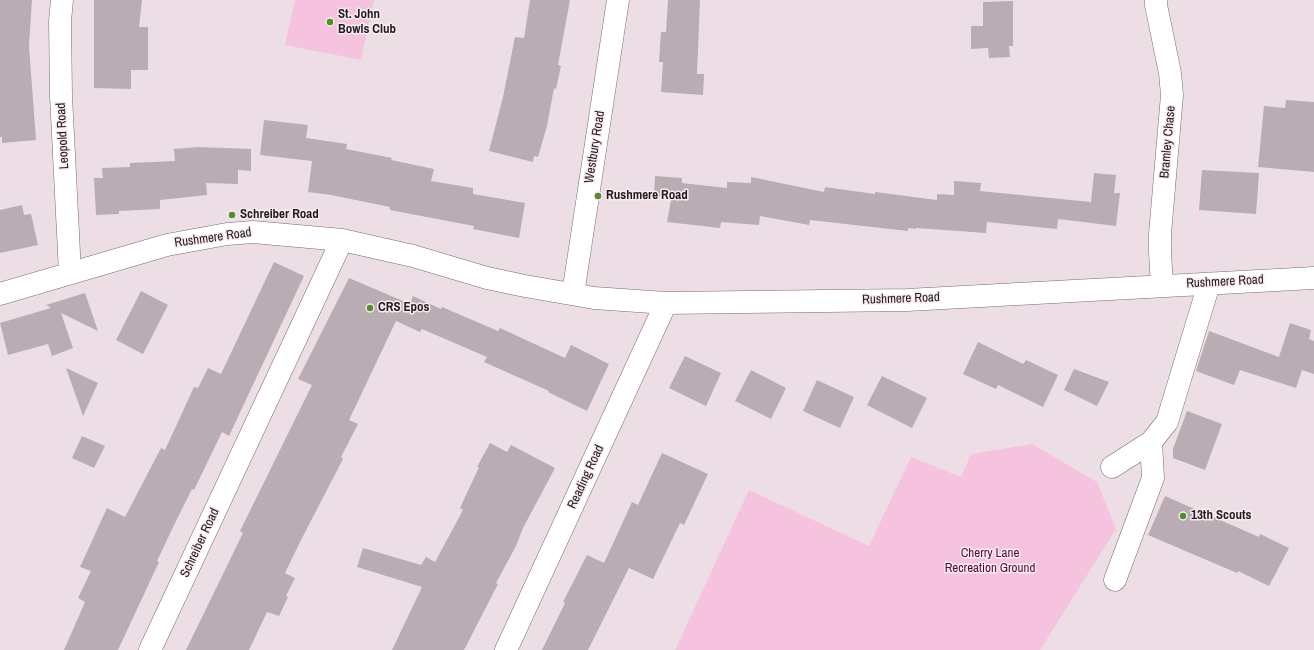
<!DOCTYPE html>
<style>
body{margin:0}
canvas{display:block;background:#eddee5}
</style>
<canvas width="1314" height="650"></canvas>
<script>
const g = document.querySelector('canvas').getContext('2d');
g.lineJoin = 'round';
function fillPath(path, color) {
  g.fillStyle = color;
  g.fill(path, 'evenodd');
}
function strokePath(path, color, width, dash) {
  g.strokeStyle = color;
  g.lineWidth = width;
  g.lineCap = dash ? 'butt' : 'round';
  g.setLineDash(dash || []);
  g.stroke(path);
}
function drawText(font, color, halo, rows, align = 'center') {
  g.font = font + ' "Archivo Narrow",sans-serif';
  g.lineWidth = 3;
  g.setLineDash([]);
  g.textBaseline = 'middle';
  g.strokeStyle = halo;
  g.fillStyle = color;
  for (const [text, x, y, turn = 0] of rows) {
    g.save();
    g.translate(x, y);
    g.rotate((+turn || 0) * Math.PI / 180);
    g.textAlign = isNaN(turn) ? turn : align;
    if (halo) g.strokeText(text, 0, 0);
    g.fillText(text, 0, 0);
    g.restore();
  }
}
fillPath(new Path2D(`
 M 295,0 L 374,0 L 361,60 L 285,45 Z
 M 1032,444 L 1097,482 L 1116,529 L 1040,650 L 675,650 L 749,490 L 869,546 L 911,457 L 961,477 L 971,454 Z`), '#f6c3de');
fillPath(new Path2D(`
 M 0,0 L 32,0 L 29,46 L 36,140 L 2,143 L 2,137 L 0,137 Z
 M 94,0 L 142,0 L 139,27 L 148,27 L 148,70 L 131,70 L 131,89 L 94,88 Z
 M 530,0 L 570,0 L 558,65 L 561,66 L 556,89 L 554,88 L 547,126 L 538,157 L 534,156 L 533,162 L 489,151 L 503,97 L 515,37 L 524,38 Z
 M 668,0 L 700,0 L 697,74 L 704,74 L 703,95 L 661,92 L 663,62 L 659,62 L 661,32 L 666,32 Z
 M 1013,1 L 1013,46 L 1009,46 L 1010,57 L 989,58 L 988,48 L 971,49 L 971,26 L 983,26 L 983,2 Z
 M 1286,100 L 1314,102 L 1314,172 L 1258,167 L 1264,106 L 1285,108 Z
 M 264,120 L 308,125 L 306,138 L 347,144 L 346,149 L 392,158 L 391,160 L 434,169 L 431,181 L 473,188 L 473,194 L 525,203 L 519,238 L 473,229 L 474,226 L 390,210 L 390,207 L 331,195 L 308,192 L 312,161 L 260,155 Z
 M 198,147 L 251,149 L 251,171 L 238,170 L 238,184 L 206,183 L 207,195 L 160,200 L 160,209 L 119,211 L 119,214 L 96,215 L 94,178 L 103,178 L 102,168 L 130,167 L 130,163 L 175,161 L 174,149 Z
 M 1202,170 L 1259,173 L 1256,214 L 1199,210 Z
 M 1094,173 L 1116,175 L 1114,193 L 1120,193 L 1116,226 L 1058,219 L 1057,229 L 987,222 L 986,233 L 916,228 L 916,229 L 908,228 L 908,231 L 810,220 L 809,225 L 760,216 L 759,225 L 721,222 L 720,228 L 667,222 L 671,200 L 654,195 L 655,176 L 682,178 L 682,183 L 727,188 L 727,182 L 751,183 L 751,177 L 824,192 L 825,187 L 875,194 L 875,192 L 937,200 L 937,194 L 954,195 L 954,181 L 981,183 L 980,191 L 1091,202 Z
 M 22,205 L 24,215 L 31,214 L 38,245 L 0,253 L 0,210 Z
 M 274,262 L 304,276 L 229,436 L 222,432 L 194,490 L 192,489 L 175,523 L 157,561 L 159,562 L 118,650 L 64,650 L 85,602 L 78,598 L 91,571 L 80,567 L 107,508 L 125,517 L 161,448 L 165,450 L 194,387 L 198,388 L 208,368 L 221,374 Z
 M 349,278 L 410,304 L 413,296 L 441,309 L 442,307 L 498,331 L 500,328 L 565,358 L 571,345 L 609,364 L 587,411 L 548,392 L 549,391 L 484,362 L 487,357 L 422,329 L 420,332 L 396,321 L 349,420 L 358,424 L 341,457 L 343,459 L 301,540 L 285,573 L 295,578 L 286,596 L 288,597 L 279,616 L 267,612 L 249,650 L 186,650 L 243,533 L 240,531 L 312,385 L 298,379 Z
 M 141,291 L 168,305 L 143,354 L 116,340 Z
 M 85,293 L 98,331 L 61,313 L 73,348 L 52,356 L 48,344 L 8,355 L 0,323 L 51,308 L 46,305 Z
 M 1290,323 L 1311,330 L 1309,339 L 1314,341 L 1314,374 L 1302,370 L 1296,388 L 1240,370 L 1234,385 L 1196,371 L 1209,331 L 1279,357 Z
 M 978,342 L 1023,364 L 1026,360 L 1058,375 L 1043,407 L 998,385 L 996,389 L 963,374 Z
 M 685,356 L 721,373 L 706,406 L 669,388 Z
 M 66,368 L 98,383 L 83,416 Z
 M 1074,369 L 1109,382 L 1097,406 L 1064,390 Z
 M 751,370 L 786,388 L 771,419 L 735,401 Z
 M 882,376 L 927,398 L 912,428 L 867,405 Z
 M 817,380 L 854,397 L 840,428 L 803,411 Z
 M 1187,411 L 1222,424 L 1205,470 L 1173,458 L 1173,449 Z
 M 82,436 L 105,446 L 94,468 L 72,458 Z
 M 490,443 L 507,452 L 511,445 L 555,468 L 523,528 L 516,546 L 496,583 L 498,584 L 464,650 L 392,650 L 422,587 L 357,567 L 363,548 L 421,565 L 426,557 L 435,562 L 463,510 L 460,508 L 479,467 L 477,467 Z
 M 662,453 L 708,474 L 684,525 L 680,523 L 653,579 L 629,568 L 588,650 L 542,650 L 565,603 L 563,602 L 587,555 L 604,563 L 632,502 L 638,505 Z
 M 1165,496 L 1259,537 L 1260,534 L 1289,548 L 1269,586 L 1238,571 L 1237,573 L 1148,535 Z`), '#b9acb3');
const minor = new Path2D(`
 M 62,0 L 60,21 L 61,96 L 70,273
 M 1156,0 L 1156,5 L 1170,73 L 1172,95 L 1160,234 L 1160,252 L 1162,285
 M 0,294 L 167,245 L 227,234 L 253,232 L 342,240 L 413,256 L 487,278 L 525,286 L 594,298 L 666,303 L 907,300 L 1314,278
 M 573,294 L 618,0
 M 1112,467 L 1151,442 L 1167,422 L 1209,284
 M 1115,580 L 1153,478 L 1151,442
 M 150,650 L 342,240
 M 506,650 L 666,303`);
strokePath(minor, '#776a71', 23);
strokePath(minor, '#fff', 22);
for (const [x, y, r, color] of [
 [330,22,4,"#528e2c"],
 [598,196,4,"#528e2c"],
 [232,215,4,"#528e2c"],
 [370,308,4,"#528e2c"],
 [1183,516,4,"#528e2c"]
]) {
  const dot = new Path2D();
  dot.arc(x, y, r, 0, 2 * Math.PI);
  g.fillStyle = color;
  g.fill(dot);
  strokePath(dot, '#faebf3', 1.5);
}
drawText('bold 13px', '#201b1d', '#faebf3', [
 ["St. John",338,15],
 ["Bowls Club",338,30],
 ["Rushmere Road",606,196],
 ["Schreiber Road",240,215],
 ["CRS Epos",378,308],
 ["13th Scouts",1191,516]
], 'left');
drawText('13px', '#201b1d', '#faebf3', [
 ["Leopold Road",63,136,-93],
 ["Bramley Chase",1168,142,-85],
 ["Westbury Road",595,147,-81],
 ["Rushmere Road",213,238,-8],
 ["Rushmere Road",1225,282,-3],
 ["Rushmere Road",901,299,-2],
 ["Reading Road",586,477,-65],
 ["Schreiber Road",200,543,-65]
]);
drawText('13px', '#55073c', '#faebf3', [
 ["Cherry Lane",990,554],
 ["Recreation Ground",990,569]
]);
</script>
